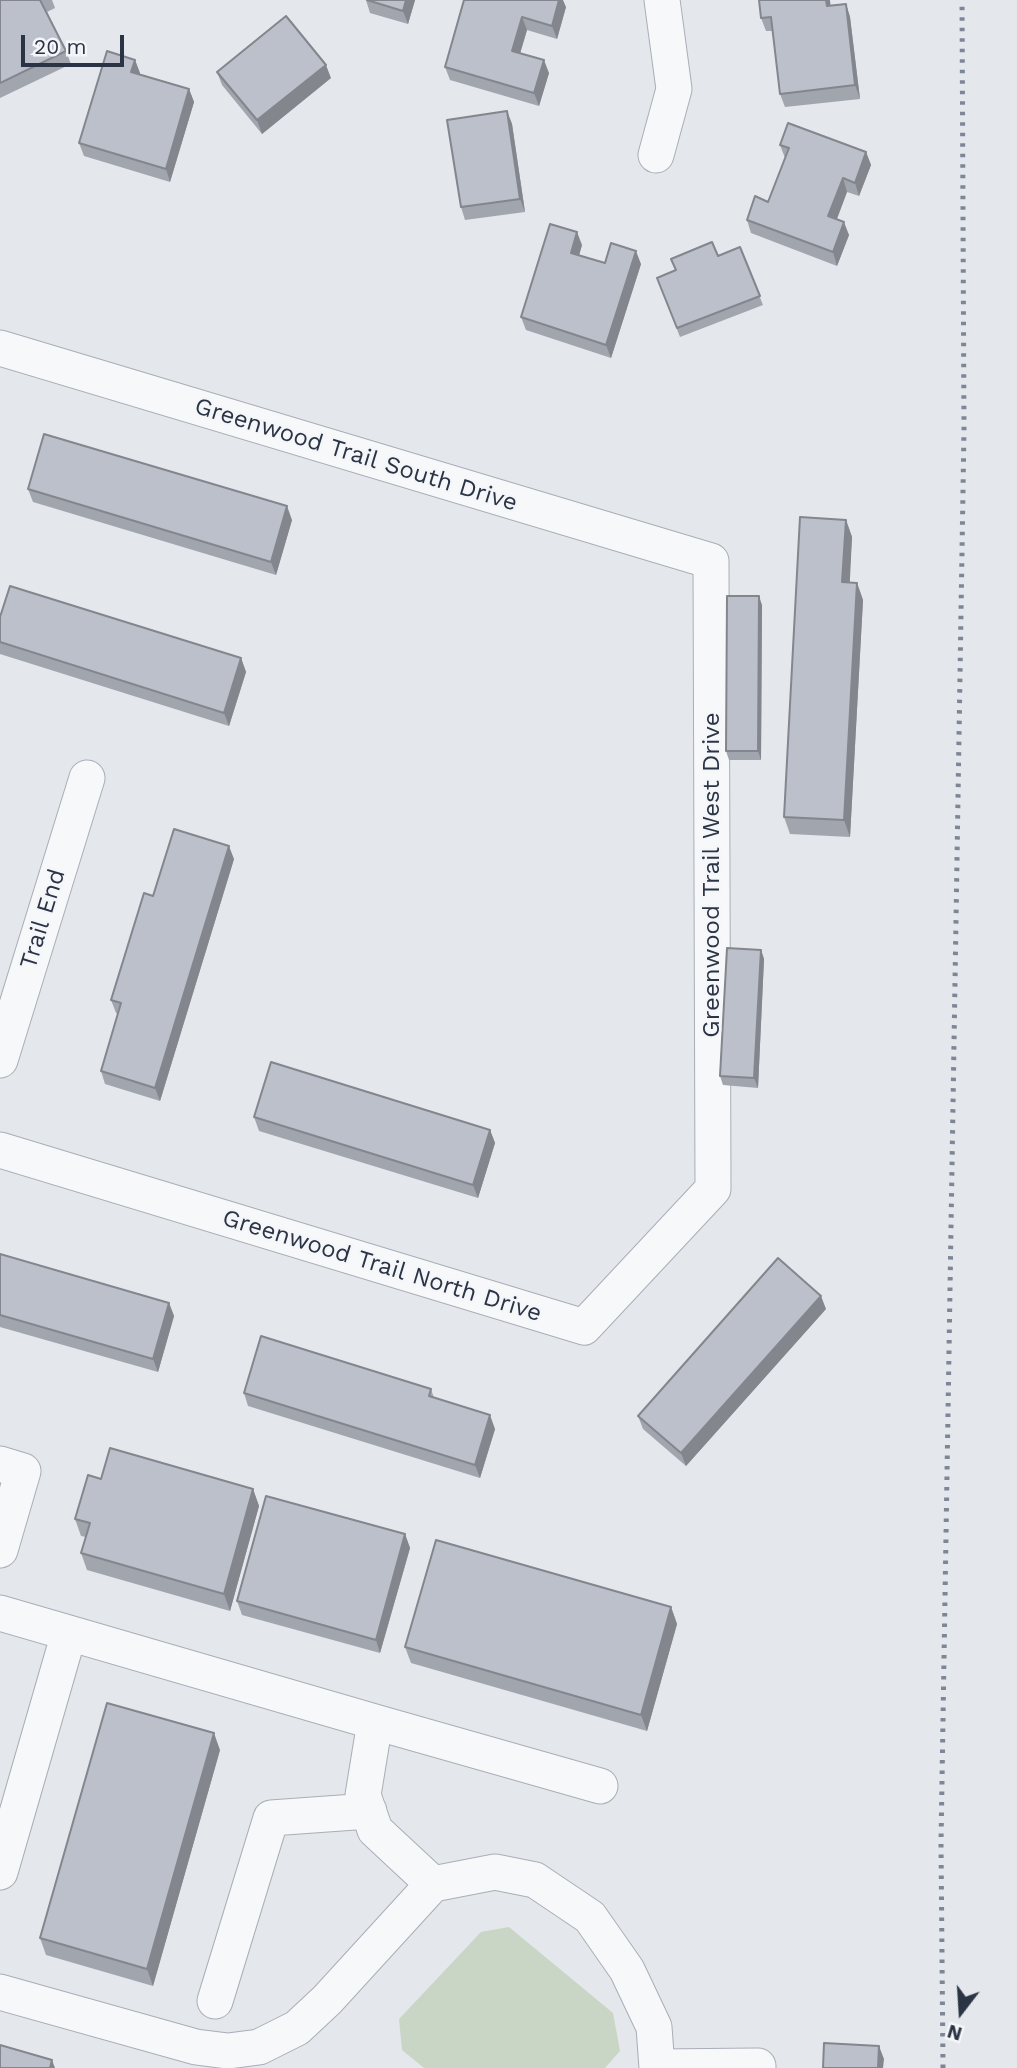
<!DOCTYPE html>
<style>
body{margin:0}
#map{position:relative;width:1017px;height:2068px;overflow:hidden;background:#e4e7ec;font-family:"Work Sans",sans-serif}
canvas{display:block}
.north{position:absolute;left:926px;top:1977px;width:70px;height:70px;-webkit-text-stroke:5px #f4f6f9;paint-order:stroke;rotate:197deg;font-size:19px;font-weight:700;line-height:28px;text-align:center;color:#2b3445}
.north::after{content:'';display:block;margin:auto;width:24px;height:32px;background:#2b3445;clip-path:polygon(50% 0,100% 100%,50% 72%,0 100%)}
.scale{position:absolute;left:21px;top:35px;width:103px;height:32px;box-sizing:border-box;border:4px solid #2b3445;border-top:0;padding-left:9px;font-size:21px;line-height:24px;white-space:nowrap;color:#2b3445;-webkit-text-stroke:5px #f4f6f9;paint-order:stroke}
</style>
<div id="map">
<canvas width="1017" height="2068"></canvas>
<div class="north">N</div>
<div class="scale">20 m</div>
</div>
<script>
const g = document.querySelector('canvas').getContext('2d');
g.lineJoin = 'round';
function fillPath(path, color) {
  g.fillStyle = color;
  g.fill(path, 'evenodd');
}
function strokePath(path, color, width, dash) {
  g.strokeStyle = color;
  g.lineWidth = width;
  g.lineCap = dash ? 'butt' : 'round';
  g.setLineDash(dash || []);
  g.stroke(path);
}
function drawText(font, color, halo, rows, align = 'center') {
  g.font = font + ' "Work Sans",sans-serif';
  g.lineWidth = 5;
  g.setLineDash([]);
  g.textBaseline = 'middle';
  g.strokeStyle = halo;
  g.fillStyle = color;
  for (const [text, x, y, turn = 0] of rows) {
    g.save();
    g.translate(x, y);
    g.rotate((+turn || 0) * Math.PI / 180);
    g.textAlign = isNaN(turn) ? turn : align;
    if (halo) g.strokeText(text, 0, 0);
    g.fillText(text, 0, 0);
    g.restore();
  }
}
fillPath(new Path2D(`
 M 509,1927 L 613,2013 L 620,2051 L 605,2068 L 424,2068 L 402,2050 L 399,2019 L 481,1932 Z`), '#c9d6c5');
const minor = new Path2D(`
 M 656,155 L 674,89 L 662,0
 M 0,348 L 711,561 L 713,1189 L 584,1327 L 0,1150
 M 0,1060 L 87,778
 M 0,1464 L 23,1471 L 0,1550
 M 0,1613 L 375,1722
 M 0,1872 L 69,1633
 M 433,1884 L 375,1830 L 363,1795 L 375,1722 L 600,1786
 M 433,1884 L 495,1872 L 535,1880 L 590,1917 L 627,1970 L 654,2027 L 657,2068
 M 0,1992 L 196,2047 L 228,2051 L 259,2047 L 297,2028 L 327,2000 L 433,1884
 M 215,2001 L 271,1818 L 369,1811
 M 657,2067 L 758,2066 L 758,2068`);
strokePath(minor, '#a9aeb7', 37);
strokePath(minor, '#f7f8fa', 35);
strokePath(new Path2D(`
 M 943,2068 L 941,1843 L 964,429 L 962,0`), '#7d8696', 5, [3.5, 7]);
fillPath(new Path2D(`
 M 0,0 L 52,0 L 55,8 L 47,12 L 66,51 L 71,64 L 0,98 Z
 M 366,0 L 415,0 L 408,24 L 370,13 Z
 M 464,0 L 566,7 L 557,39 L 527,30 L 520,53 L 549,73 L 539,106 L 450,80 L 445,67 Z
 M 846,4 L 850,17 L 860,99 L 785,107 L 780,94 L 773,31 L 766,31 L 761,18 Z
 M 135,60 L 140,74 L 189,89 L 194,102 L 170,182 L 84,156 L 79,143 Z
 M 217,72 L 331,78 L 262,134 L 222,85 Z
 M 507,111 L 512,124 L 525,212 L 465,220 L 461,207 Z
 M 780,145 L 866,152 L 871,165 L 859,196 L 847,192 L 837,219 L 849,235 L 837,266 L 751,233 L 747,220 L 768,202 L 785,158 Z
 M 582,245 L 579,255 L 605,263 L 641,264 L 611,358 L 526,330 L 521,317 Z
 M 740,247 L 763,305 L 680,337 L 657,278 Z
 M 28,489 L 292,520 L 276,575 L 33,502 Z
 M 846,520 L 852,537 L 849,583 L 857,583 L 863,600 L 850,837 L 790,834 L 784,817 Z
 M 762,605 L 761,760 L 729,760 L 726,751 Z
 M 0,617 L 241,658 L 246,672 L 229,726 L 0,654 Z
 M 234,859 L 160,1101 L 105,1084 L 101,1071 L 118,1014 L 116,1013 L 111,1000 L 153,896 Z
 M 761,950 L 764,959 L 758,1088 L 723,1085 L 720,1076 Z
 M 254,1117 L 490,1130 L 495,1143 L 478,1198 L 259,1131 Z
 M 0,1254 L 169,1303 L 174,1316 L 158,1372 L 0,1327 Z
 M 826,1309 L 686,1466 L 643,1429 L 638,1416 Z
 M 431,1389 L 434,1398 L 495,1429 L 480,1478 L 248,1406 L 244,1393 Z
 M 101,1479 L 253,1489 L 259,1506 L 230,1611 L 87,1570 L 81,1553 L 86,1537 L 81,1536 L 75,1519 Z
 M 405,1534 L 410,1548 L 380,1653 L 242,1615 L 237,1601 Z
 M 671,1607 L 677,1624 L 647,1731 L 411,1663 L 405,1647 Z
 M 220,1750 L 153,1986 L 46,1955 L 40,1938 Z`), '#a1a5ae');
fillPath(new Path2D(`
 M 406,0 L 415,0 L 408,24 L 403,11 Z
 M 559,0 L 563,0 L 566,7 L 557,39 L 552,26 Z
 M 826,0 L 830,0 L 832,20 L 827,6 Z
 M 846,4 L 850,17 L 860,99 L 855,85 Z
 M 522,17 L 527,30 L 517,64 L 512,51 Z
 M 135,60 L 140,73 L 136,85 L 131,72 Z
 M 544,60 L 549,73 L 539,106 L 534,93 Z
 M 326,65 L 331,78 L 262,134 L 257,120 Z
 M 189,89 L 194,102 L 170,182 L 166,169 Z
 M 507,111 L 512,124 L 525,212 L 520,199 Z
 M 866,152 L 871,165 L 859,196 L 855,183 Z
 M 843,178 L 847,192 L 833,229 L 828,216 Z
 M 844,222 L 849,235 L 837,266 L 833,252 Z
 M 577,232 L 582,245 L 576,266 L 571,253 Z
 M 636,251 L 641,264 L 611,358 L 606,345 Z
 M 287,506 L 292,520 L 276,575 L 271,562 Z
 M 846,520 L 852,537 L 849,599 L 842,582 Z
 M 857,583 L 863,600 L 850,837 L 844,820 Z
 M 759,596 L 762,605 L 761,760 L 758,751 Z
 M 241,658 L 246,672 L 229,726 L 224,713 Z
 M 229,846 L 234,859 L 160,1101 L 155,1088 Z
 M 761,950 L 764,959 L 758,1088 L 754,1078 Z
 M 490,1130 L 495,1143 L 478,1198 L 473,1185 Z
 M 821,1296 L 826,1309 L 686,1466 L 681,1453 Z
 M 169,1303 L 174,1316 L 158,1372 L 153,1359 Z
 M 490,1415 L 495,1429 L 480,1478 L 475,1465 Z
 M 253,1489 L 259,1506 L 230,1611 L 224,1594 Z
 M 405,1534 L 410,1548 L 380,1653 L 376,1640 Z
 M 671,1607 L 677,1624 L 647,1731 L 641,1715 Z
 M 214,1733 L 220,1750 L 153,1986 L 147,1969 Z
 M 879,2046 L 884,2059 L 883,2068 L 878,2068 Z
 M 52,2060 L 55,2068 L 50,2068 Z`), '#83868d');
const building = new Path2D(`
 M 0,0 L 40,0 L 66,51 L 0,83 Z
 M 367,0 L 406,0 L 403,11 Z
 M 464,0 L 559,0 L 552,26 L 522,17 L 512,51 L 544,60 L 534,93 L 445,67 Z
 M 759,0 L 826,0 L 827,6 L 846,4 L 855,85 L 780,94 L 771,17 L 761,18 Z
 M 286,16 L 326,65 L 257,120 L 217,72 Z
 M 107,51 L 135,60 L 131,72 L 189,89 L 166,169 L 79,143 Z
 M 507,111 L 520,199 L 461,207 L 447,120 Z
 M 788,123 L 866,152 L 855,183 L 843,178 L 828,216 L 844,222 L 833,252 L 747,220 L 755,196 L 768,202 L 789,148 L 780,145 Z
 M 550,224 L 577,232 L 571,253 L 605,263 L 611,243 L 636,251 L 606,345 L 521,317 Z
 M 712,242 L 718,256 L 740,247 L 760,296 L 677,328 L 657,278 L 676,270 L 671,259 Z
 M 44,434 L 287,506 L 271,562 L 28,489 Z
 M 800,517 L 846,520 L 842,582 L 857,583 L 844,820 L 784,817 Z
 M 10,586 L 241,658 L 224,713 L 0,642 L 0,617 Z
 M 727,596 L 759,596 L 758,751 L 726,751 Z
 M 174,829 L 229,846 L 155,1088 L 101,1071 L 121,1003 L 111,1000 L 144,893 L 153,896 Z
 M 727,948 L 761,950 L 754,1078 L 720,1076 Z
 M 271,1062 L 490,1130 L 473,1185 L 254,1117 Z
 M 0,1254 L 169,1303 L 153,1359 L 0,1315 Z
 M 778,1258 L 821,1296 L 681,1453 L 638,1416 Z
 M 261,1336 L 431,1389 L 429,1396 L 490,1415 L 475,1465 L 244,1393 Z
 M 110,1448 L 253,1489 L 224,1594 L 81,1553 L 90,1523 L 75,1519 L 88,1475 L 101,1479 Z
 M 266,1496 L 405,1534 L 376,1640 L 237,1601 Z
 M 436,1540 L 671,1607 L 641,1715 L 405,1647 Z
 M 107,1703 L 214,1733 L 147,1969 L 40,1938 Z
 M 824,2043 L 879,2046 L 878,2068 L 823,2068 Z
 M 0,2045 L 52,2060 L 50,2068 L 0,2068 Z`);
fillPath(building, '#bbc0ca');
strokePath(building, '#83868d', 2);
drawText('24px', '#2b3445', '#f4f6f9', [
 ["Greenwood Trail South Drive",356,455,17],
 ["Greenwood Trail West Drive",712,875,-90],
 ["Trail End",43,919,-73],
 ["Greenwood Trail North Drive",382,1266,17]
]);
</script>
